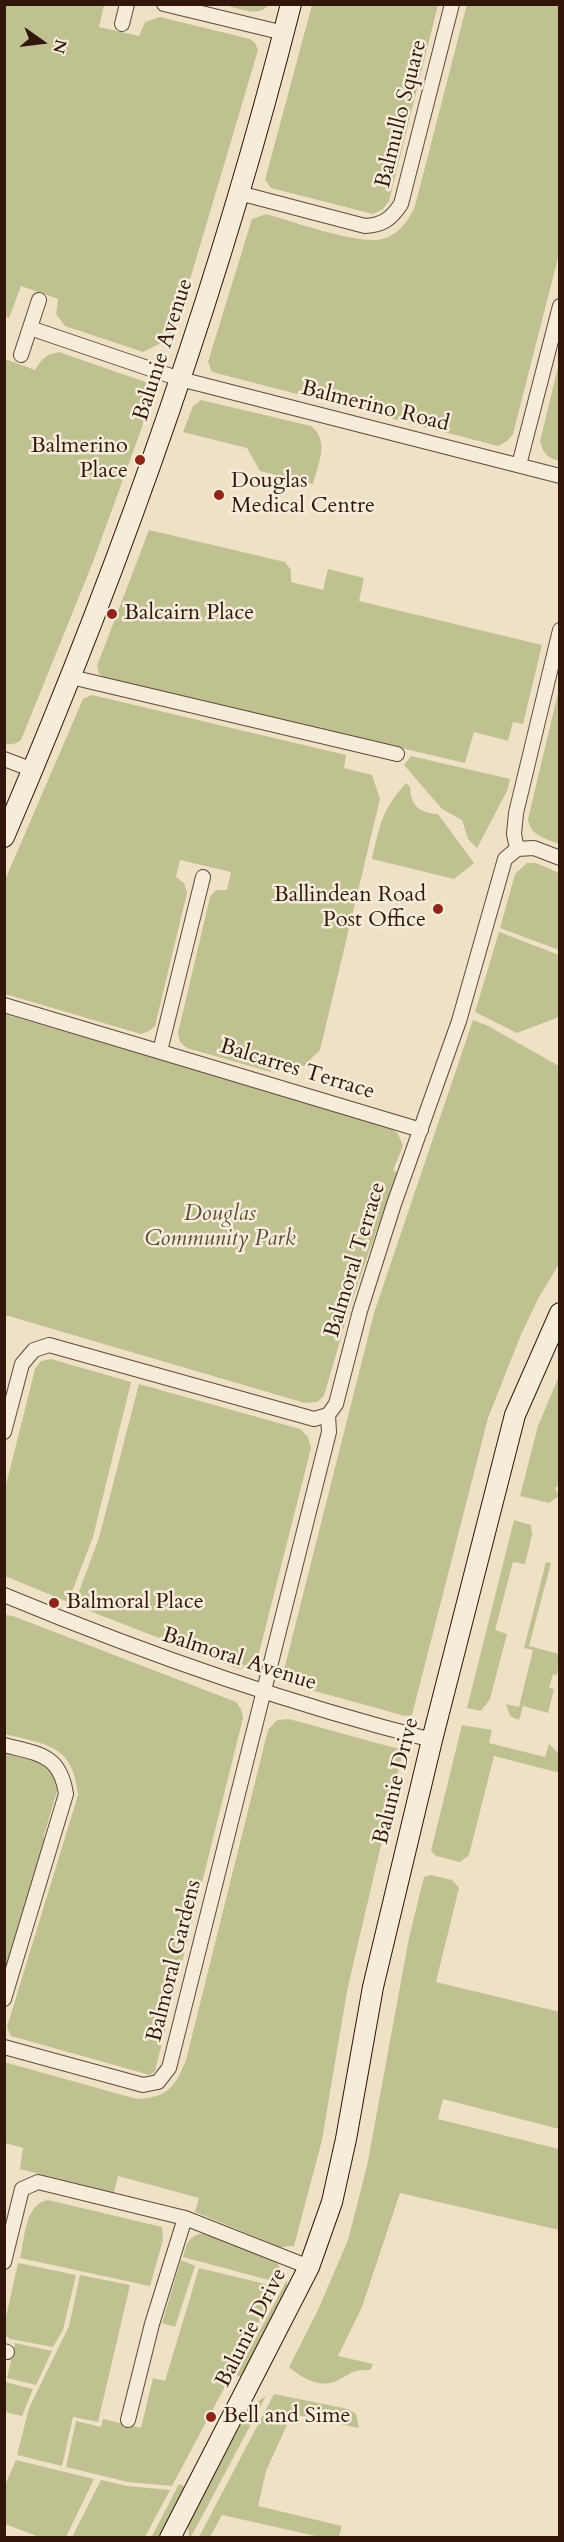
<!DOCTYPE html>
<style>
body{margin:0}
#map{position:relative;width:564px;height:2542px;overflow:hidden;background:#efe1c6;font-family:Cardo,serif}
canvas{display:block}
.frame{position:absolute;inset:0;border:6px solid #311609;pointer-events:none}
.north{position:absolute;left:12px;top:12px;width:60px;height:60px;-webkit-text-stroke:4px #f5ecda;paint-order:stroke;rotate:104deg;font-size:16px;font-weight:700;line-height:24px;text-align:center;color:#311609}
.north::after{content:'';display:block;margin:auto;width:21px;height:27px;background:#311609;clip-path:polygon(50% 0,100% 100%,50% 72%,0 100%)}
</style>
<div id="map">
<canvas width="564" height="2542"></canvas>
<div class="frame"></div>
<div class="north">N</div>
</div>
<script>
const g = document.querySelector('canvas').getContext('2d');
g.lineJoin = 'round';
function fillPath(path, color) {
  g.fillStyle = color;
  g.fill(path, 'evenodd');
}
function strokePath(path, color, width, dash) {
  g.strokeStyle = color;
  g.lineWidth = width;
  g.lineCap = dash ? 'butt' : 'round';
  g.setLineDash(dash || []);
  g.stroke(path);
}
function drawText(font, color, halo, rows, align = 'center') {
  g.font = font + ' Cardo,serif';
  g.lineWidth = 5;
  g.setLineDash([]);
  g.textBaseline = 'middle';
  g.strokeStyle = halo;
  g.fillStyle = color;
  for (const [text, x, y, turn = 0] of rows) {
    g.save();
    g.translate(x, y);
    g.rotate((+turn || 0) * Math.PI / 180);
    g.textAlign = isNaN(turn) ? turn : align;
    if (halo) g.strokeText(text, 0, 0);
    g.fillText(text, 0, 0);
    g.restore();
  }
}
fillPath(new Path2D(`
 M 5,4 L 104,5 L 99,27 L 139,36 L 145,22 L 160,17 L 250,39 L 255,43 L 258,50 L 173,337 L 143,352 L 65,326 L 56,314 L 58,299 L 21,286 L 9,318 L 5,316 Z
 M 467,4 L 559,5 L 559,254 L 513,434 L 507,441 L 498,446 L 212,372 L 208,362 L 252,219 L 266,214 C 294,222 348,241 375,240 C 395,239 408,223 415,206 Z
 M 225,5 L 268,5 C 259,18 238,8 225,5 Z
 M 312,5 L 438,5 L 389,201 L 383,209 L 373,214 L 271,188 L 265,180 Z
 M 59,352 L 151,384 L 154,394 L 93,562 L 21,740 C 15,744 11,746 4,743 L 5,359 L 35,370 C 42,359 46,354 59,352 Z
 M 559,363 L 559,461 C 547,458 543,453 540,441 Z
 M 201,400 L 311,426 C 330,441 318,464 313,484 L 260,471 L 247,448 L 183,432 L 193,406 Z
 M 149,530 L 285,562 L 291,570 L 291,582 L 323,590 L 328,569 L 364,578 L 359,601 L 542,645 L 523,724 L 513,722 L 508,741 L 474,732 L 465,763 L 107,679 L 99,674 L 97,666 Z
 M 559,689 L 559,844 C 545,838 530,836 528,819 Z
 M 92,695 L 346,755 L 344,768 L 372,775 L 380,799 L 320,1050 L 304,1066 L 275,1058 L 271,1072 L 187,1048 L 180,1042 L 178,1033 L 210,897 L 216,890 L 227,890 L 231,872 L 180,860 L 176,877 L 184,883 L 187,893 L 155,1026 L 149,1031 L 141,1034 L 5,994 L 5,880 L 83,699 Z
 M 411,756 L 510,779 L 507,791 L 477,848 L 468,839 L 462,820 L 442,809 L 404,765 Z
 M 406,783 L 410,787 C 411,806 419,813 438,814 L 474,863 L 454,879 L 372,859 C 380,824 382,810 406,783 Z
 M 527,863 L 536,863 L 559,873 L 559,950 L 500,928 L 515,874 Z
 M 499,932 L 559,955 L 559,1017 L 517,1033 L 475,1012 Z
 M 4,1014 L 388,1126 L 398,1134 L 403,1146 L 393,1170 L 397,1173 L 350,1306 L 324,1396 L 317,1402 L 305,1403 L 5,1315 Z
 M 473,1020 L 488,1026 L 559,1066 L 559,1264 L 538,1299 L 520,1337 L 488,1418 L 412,1715 L 405,1716 L 293,1685 L 286,1679 L 284,1670 L 374,1313 Z
 M 51,1359 L 131,1382 L 93,1537 L 68,1602 L 5,1576 L 5,1489 L 35,1369 L 41,1361 Z
 M 559,1376 L 560,1484 L 555,1488 L 559,1496 L 549,1503 L 520,1496 L 538,1426 Z
 M 139,1384 L 300,1429 L 308,1437 L 311,1448 L 257,1661 L 248,1667 L 239,1669 L 74,1605 L 99,1538 Z
 M 514,1520 L 531,1525 L 532,1535 L 525,1564 L 513,1562 L 495,1630 L 507,1634 L 490,1699 L 481,1711 L 467,1708 Z
 M 546,1562 L 551,1563 L 529,1646 L 559,1654 L 557,1675 L 553,1674 L 549,1688 L 554,1689 L 548,1713 L 523,1706 L 519,1720 L 510,1716 L 506,1704 L 519,1707 L 533,1650 L 524,1648 Z
 M 5,1615 L 13,1616 L 236,1702 L 241,1709 L 243,1718 L 155,2071 L 150,2075 L 11,2036 L 7,2027 L 78,1795 C 73,1744 47,1745 5,1734 Z
 M 289,1719 L 399,1749 L 402,1755 L 347,1991 L 322,2140 L 294,2246 L 280,2247 L 195,2212 L 199,2198 L 118,2176 L 114,2193 L 20,2169 L 23,2148 L 5,2143 L 4,2062 L 137,2099 C 169,2097 174,2088 186,2060 L 268,1730 L 277,1720 Z
 M 462,1725 L 492,1730 L 489,1743 L 545,1757 L 549,1744 L 559,1754 L 560,1773 L 494,1756 L 469,1855 L 460,1862 L 436,1856 L 431,1851 Z
 M 4,1751 L 43,1763 L 54,1773 L 58,1788 L 44,1835 L 44,1849 L 9,1966 L 4,1965 Z
 M 430,1875 L 452,1880 L 459,1888 L 436,1982 L 560,2012 L 559,2129 L 443,2099 L 438,2119 L 559,2149 L 559,2230 L 400,2193 L 362,2307 L 338,2356 L 373,2364 L 370,2370 C 347,2370 353,2374 336,2381 C 319,2389 301,2377 289,2367 L 318,2310 L 348,2240 L 367,2166 L 409,1938 L 424,1877 Z
 M 48,2200 L 162,2227 L 163,2240 L 150,2286 L 20,2258 C 25,2239 24,2204 48,2200 Z
 M 199,2234 L 207,2234 L 277,2263 L 284,2275 L 280,2283 L 183,2257 C 186,2246 187,2238 199,2234 Z
 M 181,2260 L 195,2266 L 175,2327 L 162,2323 Z
 M 18,2263 L 76,2275 L 63,2330 L 53,2347 L 10,2339 L 5,2335 L 5,2322 Z
 M 199,2268 L 278,2287 L 172,2486 L 128,2482 L 66,2467 L 76,2421 L 101,2427 L 103,2419 L 141,2428 L 153,2378 L 165,2381 Z
 M 80,2275 L 130,2285 L 98,2422 L 73,2417 L 62,2466 L 17,2455 L 29,2408 L 69,2326 Z
 M 287,2280 L 287,2294 L 243,2378 L 236,2375 Z
 M 15,2343 L 52,2351 L 36,2385 L 7,2378 Z
 M 5,2382 L 33,2389 L 22,2416 L 5,2412 Z
 M 274,2394 L 348,2409 L 356,2414 L 359,2428 L 292,2414 L 266,2471 L 258,2506 L 342,2526 L 339,2537 L 320,2537 L 222,2515 L 210,2537 L 199,2537 Z
 M 266,2396 L 191,2537 L 189,2537 L 188,2526 L 249,2408 Z
 M 16,2460 L 94,2479 L 66,2537 L 39,2537 L 5,2524 L 5,2485 Z
 M 101,2480 L 127,2486 L 170,2490 L 145,2537 L 72,2537 Z
 M 179,2484 L 186,2487 L 160,2537 L 151,2538 Z`), '#bfc191');
const street = new Path2D(`
 M 164,4 L 284,33
 M 122,24 L 127,4
 M 239,193 L 365,226 C 383,225 391,219 401,204 L 452,4
 M 30,328 L 180,379 L 560,476
 M 21,355 L 39,300
 M 519,465 L 560,306
 M 560,630 L 516,813 L 514,834 L 517,849 L 534,848 L 560,858
 M 71,677 L 397,754
 M 4,759 L 33,770
 M 4,1005 L 421,1130
 M 160,1051 L 203,877
 M 4,1432 L 22,1364 L 34,1350 L 49,1345 L 314,1419 L 328,1415
 M 4,1595 C 144,1653 285,1703 432,1740
 M 4,1745 C 39,1754 60,1754 66,1794 L 4,1999
 M 4,2047 L 143,2085 L 158,2082 L 169,2068 L 329,1432 L 328,1415 L 336,1404 L 360,1311 L 394,1204 L 459,1021 L 505,859 L 517,849
 M 4,2262 L 22,2189 L 38,2182 L 185,2218 L 309,2267
 M 4,2351 L 7,2352
 M 128,2420 L 152,2324 L 185,2218`);
const secondary = new Path2D(`
 M 4,837 C 120,567 219,289 291,4
 M 170,2538 L 309,2267 L 332,2202 L 346,2139 L 373,1987 L 432,1740 L 515,1415 L 560,1313`);
strokePath(street, '#604938', 16);
strokePath(secondary, '#311609', 22);
strokePath(street, '#f5ecda', 14);
strokePath(secondary, '#f5ecda', 20);
for (const [x, y, r, color] of [
 [140,460,6,"#8f2418"],
 [219,495,6,"#8f2418"],
 [112,614,6,"#8f2418"],
 [438,909,6,"#8f2418"],
 [54,1603,6,"#8f2418"],
 [211,2417,6,"#8f2418"]
]) {
  const dot = new Path2D();
  dot.arc(x, y, r, 0, 2 * Math.PI);
  g.fillStyle = color;
  g.fill(dot);
  strokePath(dot, '#f5ecda', 2);
}
drawText('22px', '#311609', '#f5ecda', [
 ["Balmullo Square",402,114,-76],
 ["Balunie Avenue",164,350,-72],
 ["Balmerino Road",375,407,14],
 ["Balcarres Terrace",297,1070,17],
 ["Balmoral Terrace",356,1260,-73],
 ["Balmoral Avenue",239,1660,18],
 ["Balunie Drive",397,1781,-76],
 ["Balmoral Gardens",175,1961,-76],
 ["Balunie Drive",252,2328,-63]
]);
drawText('22px', '#311609', '#f5ecda', [
 ["Balmerino",128,447,"right"],
 ["Place",128,472,"right"],
 ["Douglas",231,482],
 ["Medical Centre",231,507],
 ["Balcairn Place",124,614],
 ["Ballindean Road",426,896,"right"],
 ["Post Office",426,921,"right"],
 ["Balmoral Place",66,1603],
 ["Bell and Sime",223,2417]
], 'left');
drawText('italic 22px', '#5c4932', '#f5ecda', [
 ["Douglas",220,1215],
 ["Community Park",220,1240]
]);
</script>
